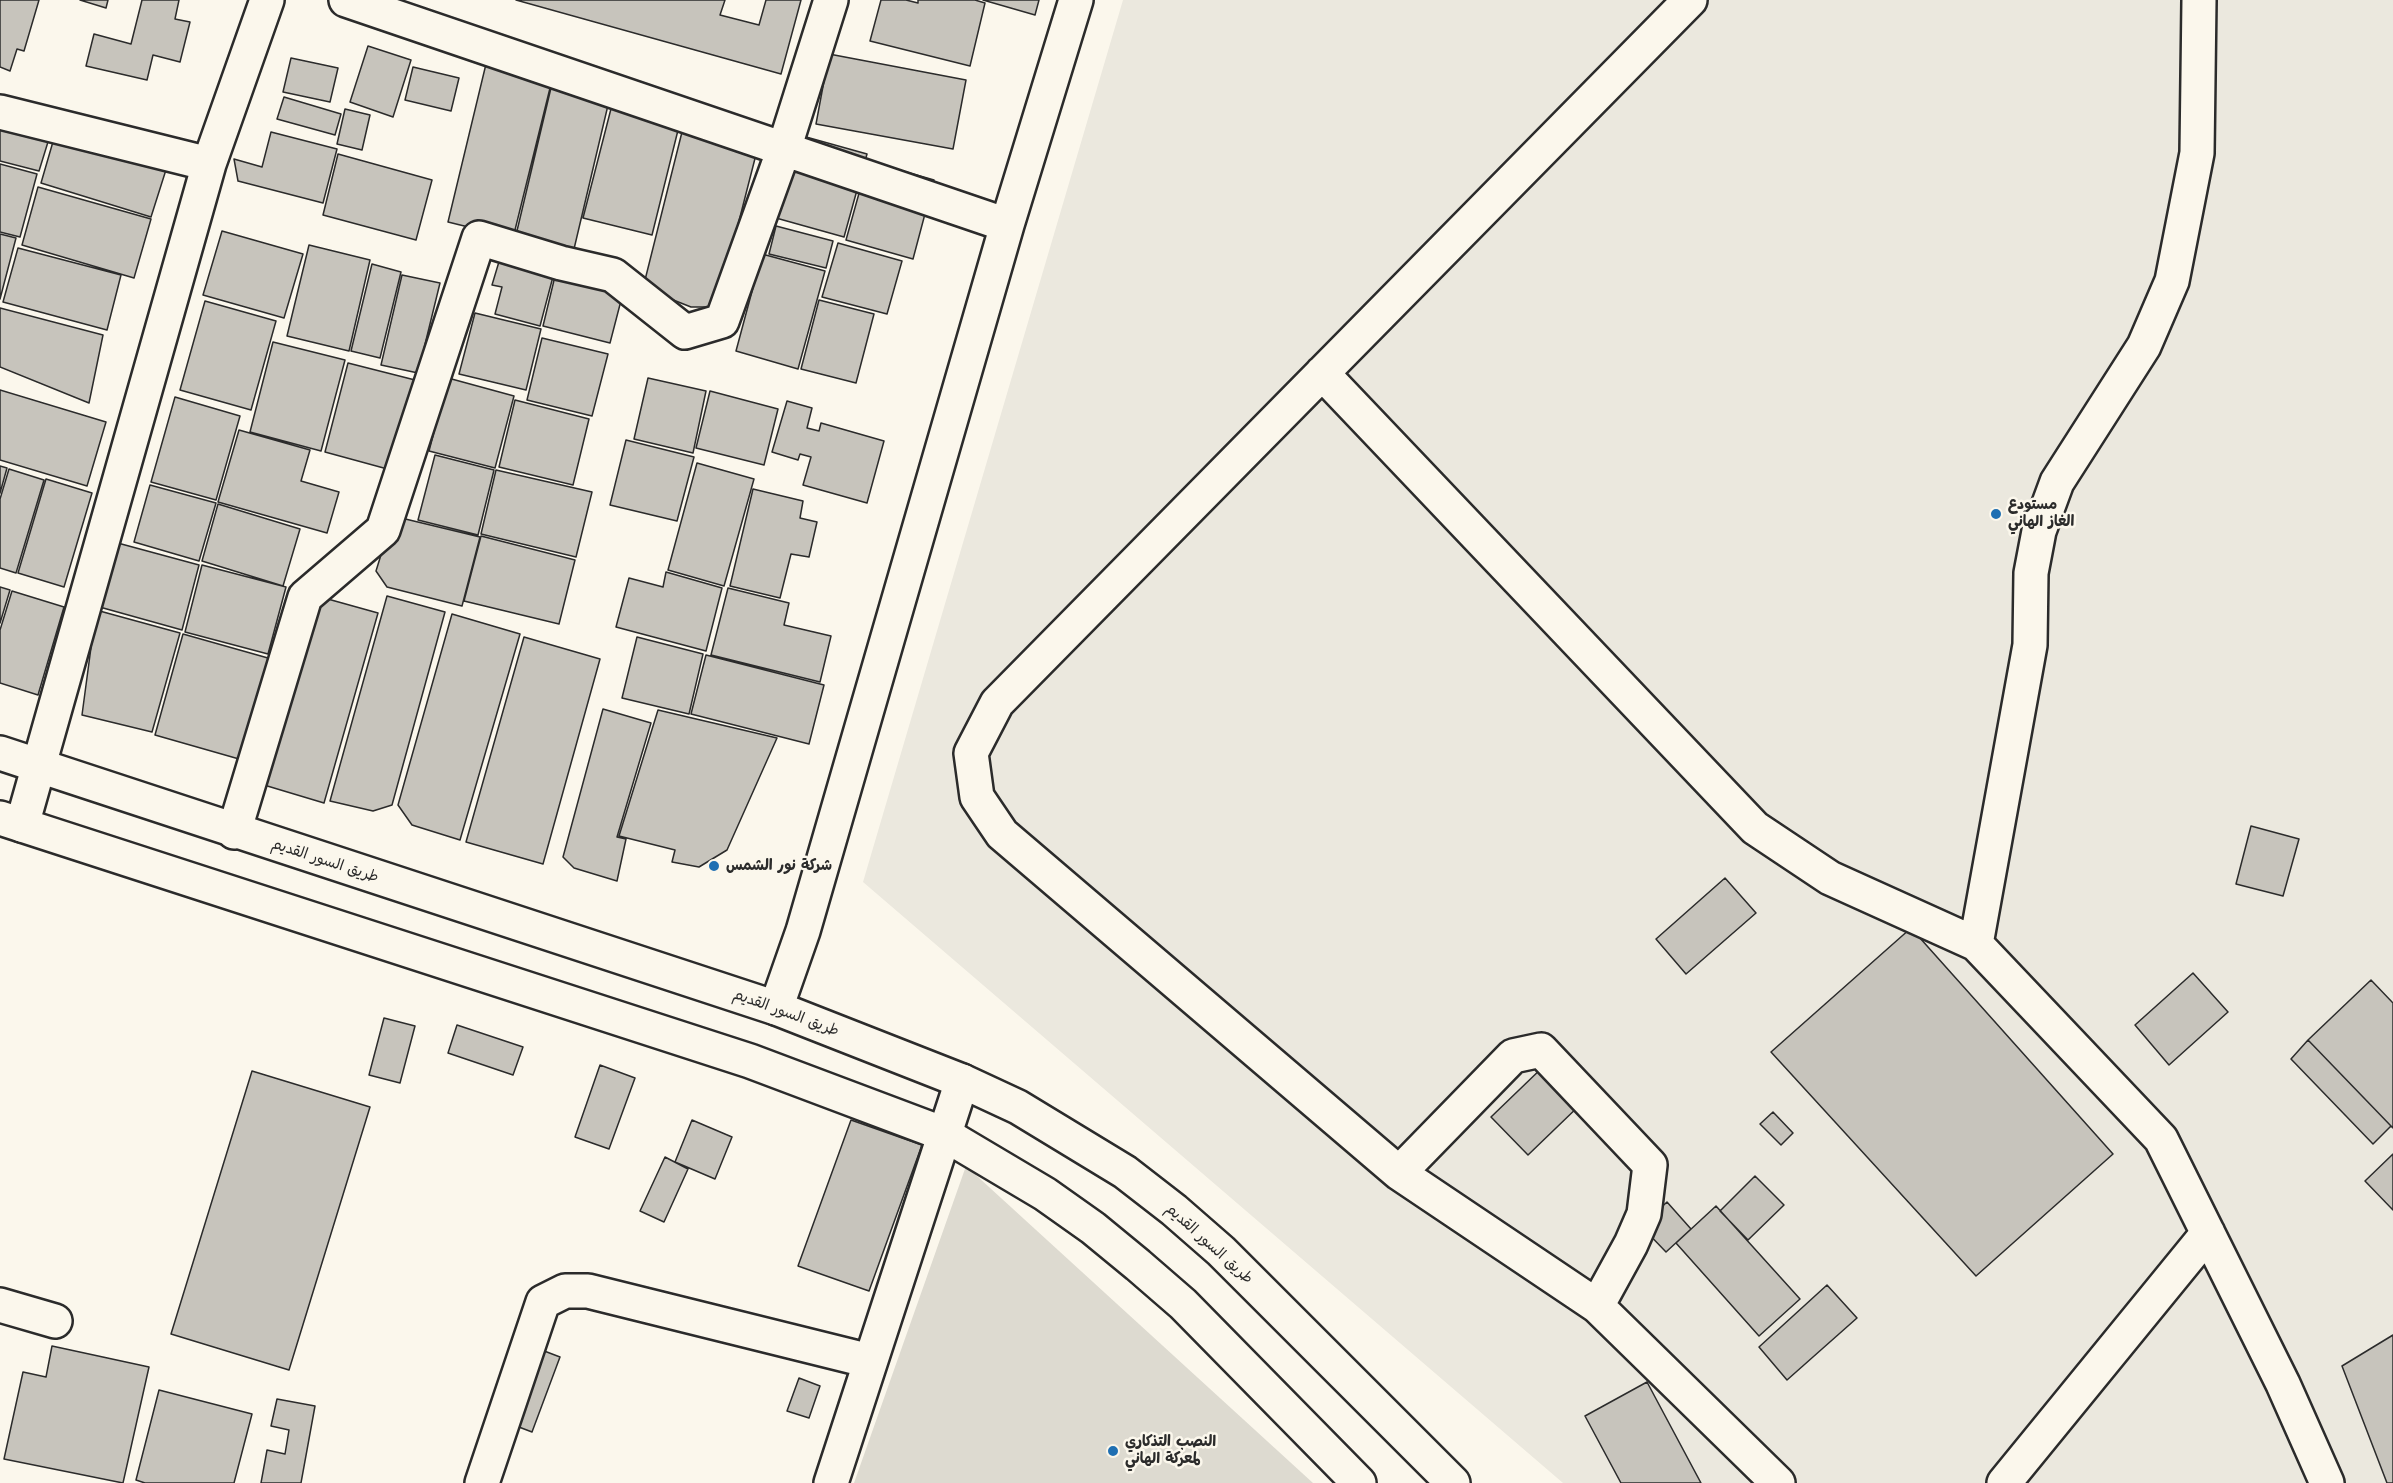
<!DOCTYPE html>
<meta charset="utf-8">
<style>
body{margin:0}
canvas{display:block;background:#fbf7ec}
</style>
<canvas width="2393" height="1483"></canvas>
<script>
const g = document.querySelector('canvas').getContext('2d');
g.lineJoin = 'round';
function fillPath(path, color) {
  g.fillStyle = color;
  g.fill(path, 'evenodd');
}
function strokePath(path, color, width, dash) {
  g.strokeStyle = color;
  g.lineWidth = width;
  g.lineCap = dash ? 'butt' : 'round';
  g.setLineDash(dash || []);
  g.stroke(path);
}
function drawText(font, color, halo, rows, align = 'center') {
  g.font = font + ' "Shantell Sans","Playpen Sans Arabic",sans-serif';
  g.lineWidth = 5;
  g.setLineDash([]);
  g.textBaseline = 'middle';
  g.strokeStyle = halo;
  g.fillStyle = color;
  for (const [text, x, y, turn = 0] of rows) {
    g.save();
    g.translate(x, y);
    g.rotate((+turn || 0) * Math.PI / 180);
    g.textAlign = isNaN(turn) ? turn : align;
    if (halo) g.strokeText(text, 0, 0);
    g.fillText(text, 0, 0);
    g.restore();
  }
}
fillPath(new Path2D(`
 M 1123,0 L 2393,0 L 2393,1483 L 1563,1483 L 863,882 Z`), '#ebe8de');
fillPath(new Path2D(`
 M 966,1166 L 1313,1483 L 854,1483 Z`), '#dddad0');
const building = new Path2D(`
 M 0,0 L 39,0 L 24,51 L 17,49 L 10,71 L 0,67 Z
 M 80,0 L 108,0 L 106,8 Z
 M 142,0 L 179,0 L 175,19 L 190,22 L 180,62 L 153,55 L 147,80 L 86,66 L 94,34 L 131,44 Z
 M 516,0 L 725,0 L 720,15 L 759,25 L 766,0 L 801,0 L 781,74 Z
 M 881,0 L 906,0 L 918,3 L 918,0 L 975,0 L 985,3 L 970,66 L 870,41 Z
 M 983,0 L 1039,0 L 1035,15 Z
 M 368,46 L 411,60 L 393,117 L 350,102 Z
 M 829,54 L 966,80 L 953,149 L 816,124 Z
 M 291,58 L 338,68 L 330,102 L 283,92 Z
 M 486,64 L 552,80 L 513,238 L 448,222 Z
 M 413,67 L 459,78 L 451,111 L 405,100 Z
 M 555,71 L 613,84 L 574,249 L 516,235 Z
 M 284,97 L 341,114 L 335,135 L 277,119 Z
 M 614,97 L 682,114 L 652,235 L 583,218 Z
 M 0,99 L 56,116 L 39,171 L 0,161 Z
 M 345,109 L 370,115 L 362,150 L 337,144 Z
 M 686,116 L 761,135 L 717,307 L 691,307 L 643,288 Z
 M 59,121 L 171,154 L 151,217 L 41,183 Z
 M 271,132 L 337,149 L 323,203 L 238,181 L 234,159 L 262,167 Z
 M 799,135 L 867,154 L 844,237 L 776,218 Z
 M 338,154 L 432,180 L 416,240 L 323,215 Z
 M 868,161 L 934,180 L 913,259 L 846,240 Z
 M 0,164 L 37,174 L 20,237 L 0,232 Z
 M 38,187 L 151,219 L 134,278 L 22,245 Z
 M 776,226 L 833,241 L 826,268 L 769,254 Z
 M 222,231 L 303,254 L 284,318 L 203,295 Z
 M 0,234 L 16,238 L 0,299 Z
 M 838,243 L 902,261 L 887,314 L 822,297 Z
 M 309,245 L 370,260 L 349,351 L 287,336 Z
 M 18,248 L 121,275 L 107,330 L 3,302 Z
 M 762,254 L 825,271 L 798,369 L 736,351 Z
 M 501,255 L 555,269 L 540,326 L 495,314 L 502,287 L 492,285 Z
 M 372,264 L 401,272 L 380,358 L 351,351 Z
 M 556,272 L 624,289 L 610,343 L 543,326 Z
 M 402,275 L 440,283 L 418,373 L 381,365 Z
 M 819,300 L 874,314 L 856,383 L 801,369 Z
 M 205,301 L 276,321 L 251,410 L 180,390 Z
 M 0,308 L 103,335 L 89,403 L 0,367 Z
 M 475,313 L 541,329 L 526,390 L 459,374 Z
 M 542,338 L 608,354 L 592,416 L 527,400 Z
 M 273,342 L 345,360 L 321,451 L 250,432 Z
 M 348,363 L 415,380 L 391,470 L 325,452 Z
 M 448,378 L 514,396 L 495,468 L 429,451 Z
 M 648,378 L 706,391 L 693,453 L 634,439 Z
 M 0,390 L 106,422 L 87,486 L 0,460 Z
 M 710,391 L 778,409 L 764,465 L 696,448 Z
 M 175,397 L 240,416 L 216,500 L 151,482 Z
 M 515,400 L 589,419 L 573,485 L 499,467 Z
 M 787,401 L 812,408 L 807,428 L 819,431 L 821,423 L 884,441 L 867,503 L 803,485 L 811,457 L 800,454 L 798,460 L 772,452 Z
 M 239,430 L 310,450 L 301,481 L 339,492 L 327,533 L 218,502 Z
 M 626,440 L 694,457 L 677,521 L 610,505 Z
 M 435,455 L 494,470 L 478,535 L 418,520 Z
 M 697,463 L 754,479 L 724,586 L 668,570 Z
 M 0,466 L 7,468 L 0,493 Z
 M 9,469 L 44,480 L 16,573 L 0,568 L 0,499 Z
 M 496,470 L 592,492 L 576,557 L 481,534 Z
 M 46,479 L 92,493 L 64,587 L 18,573 Z
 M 150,485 L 216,503 L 199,561 L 134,542 Z
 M 753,489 L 803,501 L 800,518 L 817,522 L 809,557 L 791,554 L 780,598 L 730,586 Z
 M 218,504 L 300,529 L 283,586 L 202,561 Z
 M 393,516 L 480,537 L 462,606 L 387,587 L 376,571 Z
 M 481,536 L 575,560 L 559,624 L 464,601 Z
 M 114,542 L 199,565 L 182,630 L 96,606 Z
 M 202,565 L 286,587 L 268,654 L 185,632 Z
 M 666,572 L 722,588 L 706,651 L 616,627 L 629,578 L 663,587 Z
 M 0,587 L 10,590 L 0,623 Z
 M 728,588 L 789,603 L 784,625 L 831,636 L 820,682 L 711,655 Z
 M 12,591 L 64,607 L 38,695 L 0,683 L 0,630 Z
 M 317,596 L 378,613 L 324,803 L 264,785 Z
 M 387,596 L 445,612 L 392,805 L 373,811 L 330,801 Z
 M 96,610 L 180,633 L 152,732 L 82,715 Z
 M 452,614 L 520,634 L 460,840 L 412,825 L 398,805 Z
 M 183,634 L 275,660 L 246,761 L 155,735 Z
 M 524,637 L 600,659 L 543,864 L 466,842 Z
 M 637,637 L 703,654 L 689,714 L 622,698 Z
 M 706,655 L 824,685 L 809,744 L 691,714 Z
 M 603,709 L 651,723 L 617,837 L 626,839 L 617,881 L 574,868 L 563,857 Z
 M 658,710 L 777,738 L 727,850 L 699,867 L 672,862 L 675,850 L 619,836 Z
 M 2251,826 L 2299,839 L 2283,896 L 2236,884 Z
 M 1725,878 L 1756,913 L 1686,974 L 1656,939 Z
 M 1911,928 L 2113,1154 L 1976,1276 L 1771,1052 Z
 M 2193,973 L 2228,1012 L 2169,1065 L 2135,1025 Z
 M 2371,980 L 2393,1003 L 2393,1128 L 2308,1040 Z
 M 384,1018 L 415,1026 L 400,1083 L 369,1075 Z
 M 457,1025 L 523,1047 L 513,1075 L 448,1053 Z
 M 2308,1040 L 2391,1126 L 2373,1144 L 2291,1059 Z
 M 1546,1064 L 1583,1102 L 1528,1155 L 1491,1117 Z
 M 600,1065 L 635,1078 L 609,1149 L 575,1137 Z
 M 252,1071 L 370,1107 L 289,1370 L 171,1334 Z
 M 1773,1112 L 1793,1133 L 1781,1145 L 1760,1124 Z
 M 692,1120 L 732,1137 L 715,1179 L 675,1162 Z
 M 851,1120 L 922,1145 L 869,1291 L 798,1266 Z
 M 2393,1154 L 2393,1210 L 2365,1181 Z
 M 665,1157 L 688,1169 L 664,1222 L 640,1211 Z
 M 1755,1176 L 1784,1205 L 1748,1240 L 1720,1211 Z
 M 1667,1202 L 1691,1229 L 1666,1252 L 1641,1226 Z
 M 1716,1206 L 1800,1299 L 1759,1336 L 1676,1243 Z
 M 1827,1285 L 1857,1318 L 1787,1380 L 1759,1347 Z
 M 2393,1335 L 2393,1483 L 2387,1483 L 2342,1366 Z
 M 52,1346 L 149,1367 L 123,1483 L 4,1459 L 23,1372 L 46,1377 Z
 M 539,1349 L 560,1357 L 532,1432 L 511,1424 Z
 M 799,1378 L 820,1386 L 809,1418 L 787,1411 Z
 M 1647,1382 L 1701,1483 L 1621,1483 L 1585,1416 Z
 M 159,1390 L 252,1414 L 234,1483 L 145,1483 L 136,1480 Z
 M 277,1399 L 315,1406 L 301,1483 L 261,1483 L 267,1450 L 285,1454 L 289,1430 L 271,1426 Z`);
fillPath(building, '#c7c4bc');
strokePath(building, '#2b2b2b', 1.5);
const minor = new Path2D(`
 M 346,0 L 1007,225
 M 1690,0 L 997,703 L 971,753 L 977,797 L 1002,834 L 1399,1173 L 1597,1306 L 1778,1483
 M 0,112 L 209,164
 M 1322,373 L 1755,828 L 1830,878 L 1976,944 L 2161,1139 L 2283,1384 L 2327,1483
 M 22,825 L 209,164 L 267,0
 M 234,832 L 305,597 L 383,530 L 479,238 L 561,263 L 613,275 L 685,332 L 722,321 L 784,149 L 831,0
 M 1976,944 L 2030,645 L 2031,573 L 2039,531 L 2057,482 L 2144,346 L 2172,281 L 2197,153 L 2199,0
 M 776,1008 L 803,931 L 1007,225 L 1076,0
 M 1399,1173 L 1513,1056 L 1541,1050 L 1650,1165 L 1644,1214 L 1631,1244 L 1597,1306
 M 0,1305 L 55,1321
 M 482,1483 L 543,1302 L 565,1291 L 588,1291 L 870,1361
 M 831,1483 L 962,1081
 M 2004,1483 L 2208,1233`);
const major = new Path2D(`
 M 0,753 L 776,1008 L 962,1081 L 1018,1107 L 1125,1172 L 1174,1210 L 1221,1251 L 1453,1483
 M 0,818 L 750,1061 L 944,1134 L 1045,1194 L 1093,1228 L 1138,1265 L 1183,1304 L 1359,1483`);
strokePath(minor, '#2b2b2b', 38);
strokePath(major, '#2b2b2b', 38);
strokePath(minor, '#fbf7ec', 33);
strokePath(major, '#fbf7ec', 33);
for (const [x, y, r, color] of [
 [1996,514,6,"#1f6fb2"],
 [714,866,6,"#1f6fb2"],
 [1113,1451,6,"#1f6fb2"]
]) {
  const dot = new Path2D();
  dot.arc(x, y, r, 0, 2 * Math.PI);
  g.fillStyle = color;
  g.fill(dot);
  strokePath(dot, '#fbf7ec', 2);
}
drawText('bold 15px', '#2b2b2b', '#fbf7ec', [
 ["مستودع",2008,505],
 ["الغاز الهاني",2008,522],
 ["شركة نور الشمس",726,866],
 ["النصب التذكاري",1125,1442],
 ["لمعركة الهاني",1125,1459]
], 'left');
drawText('15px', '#2b2b2b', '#fbf7ec', [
 ["طريق السور القديم",325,861,18],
 ["طريق السور القديم",786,1013,20],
 ["طريق السور القديم",1209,1244,42]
]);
</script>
